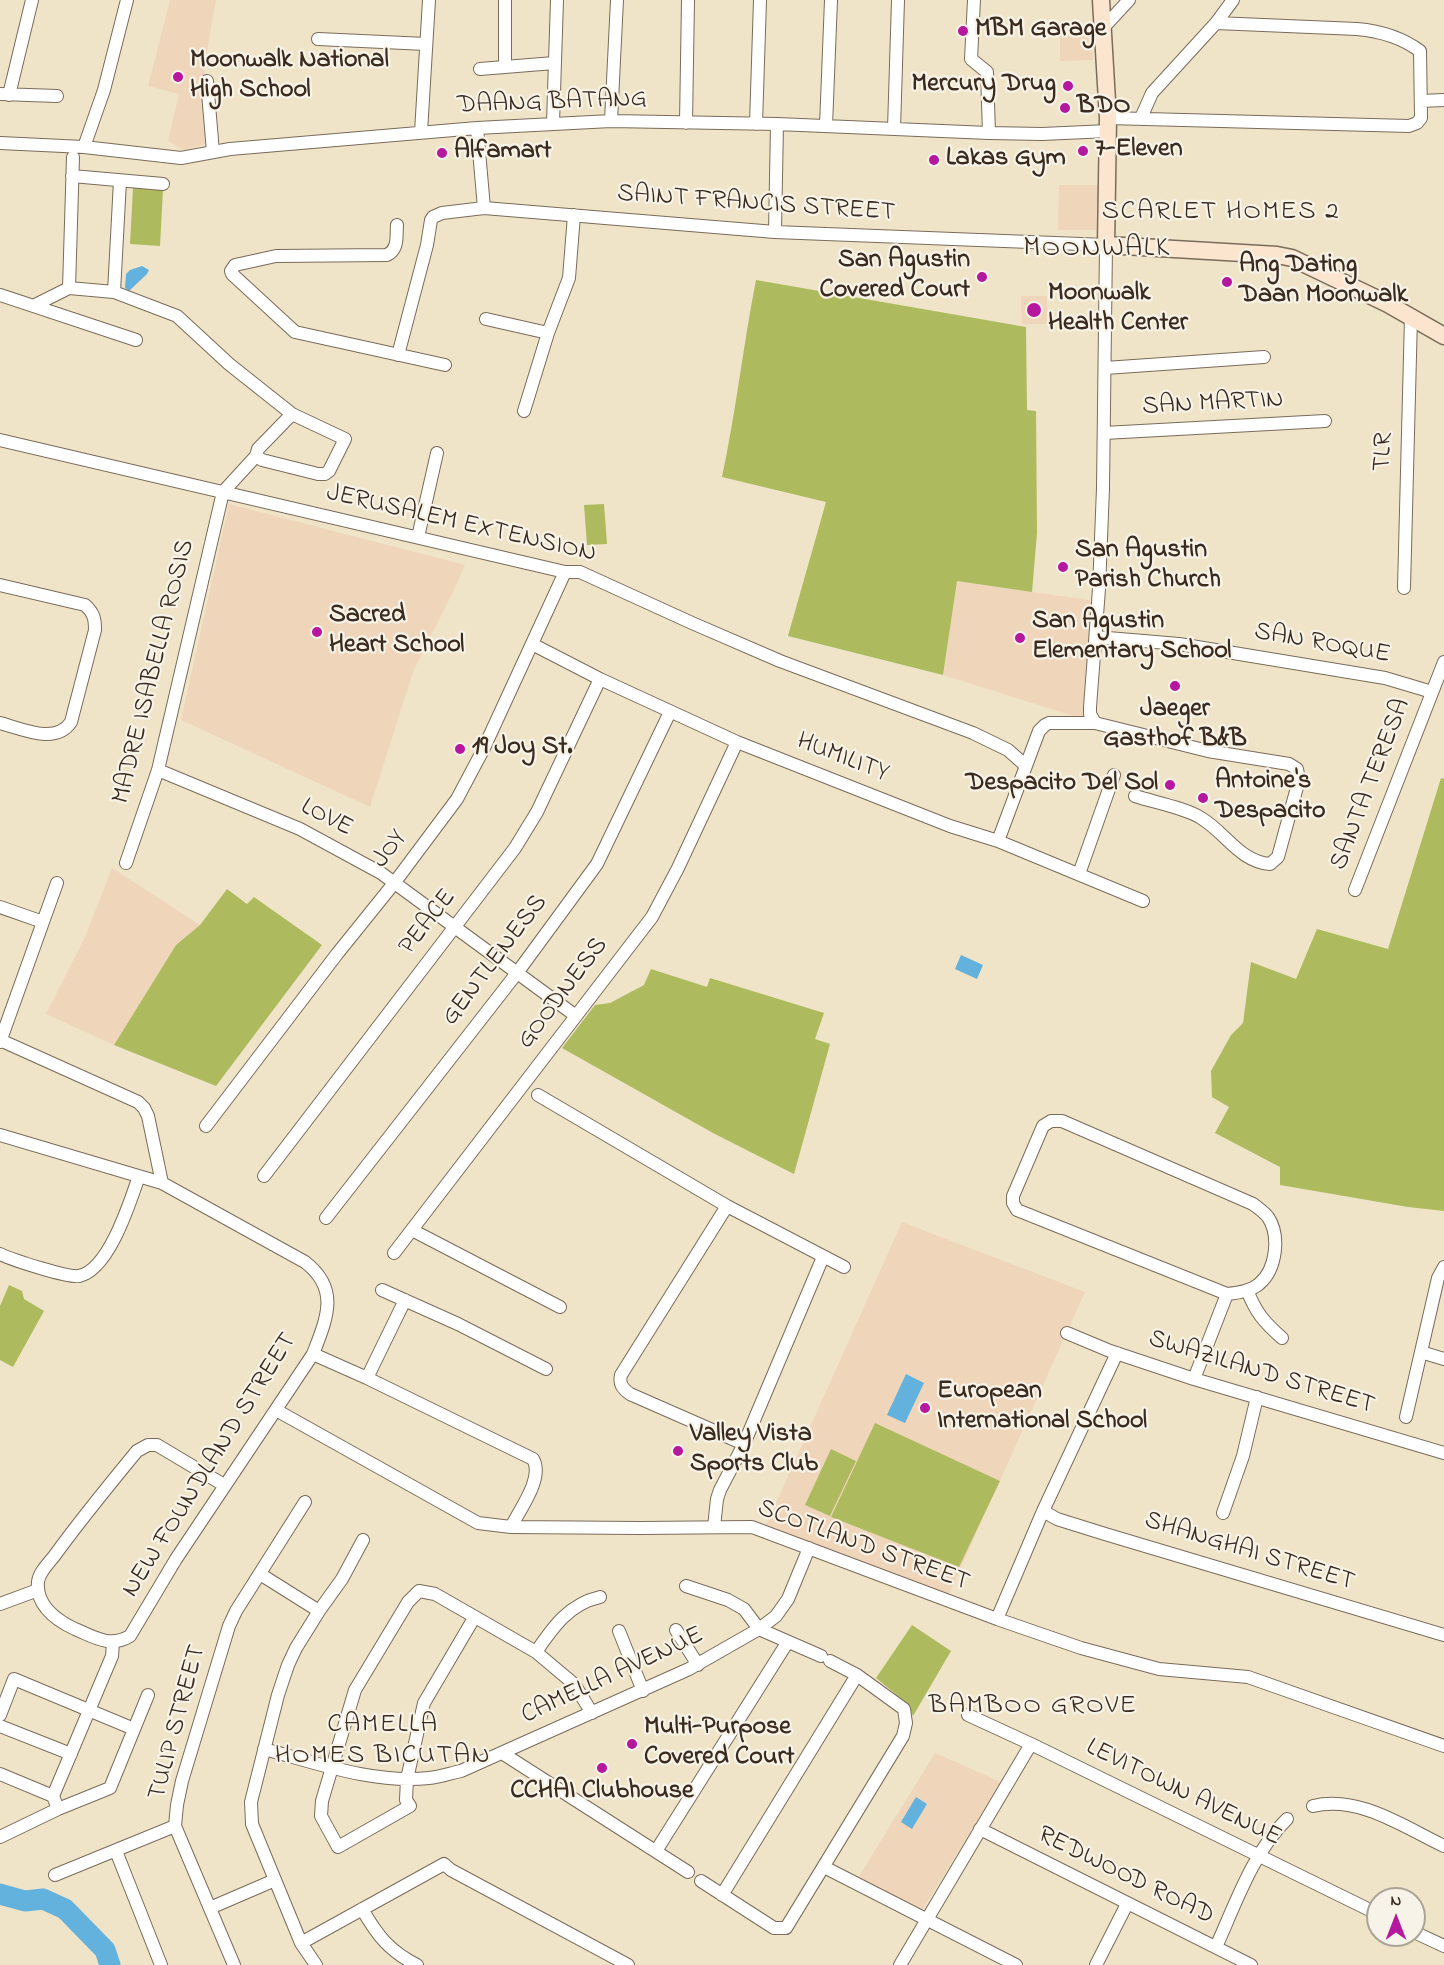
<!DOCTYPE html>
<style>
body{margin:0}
#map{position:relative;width:1444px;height:1965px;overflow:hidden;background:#efe4c8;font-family:"Indie Flower",sans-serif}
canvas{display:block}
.north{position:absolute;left:1366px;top:1887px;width:60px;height:60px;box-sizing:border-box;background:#f7f3e8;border:2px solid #aca397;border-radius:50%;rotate:0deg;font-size:16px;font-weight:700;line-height:24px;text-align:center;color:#3b2a1e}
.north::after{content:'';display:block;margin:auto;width:21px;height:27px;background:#b5179e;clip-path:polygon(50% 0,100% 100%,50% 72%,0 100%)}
</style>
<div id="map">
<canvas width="1444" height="1965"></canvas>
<div class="north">N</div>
</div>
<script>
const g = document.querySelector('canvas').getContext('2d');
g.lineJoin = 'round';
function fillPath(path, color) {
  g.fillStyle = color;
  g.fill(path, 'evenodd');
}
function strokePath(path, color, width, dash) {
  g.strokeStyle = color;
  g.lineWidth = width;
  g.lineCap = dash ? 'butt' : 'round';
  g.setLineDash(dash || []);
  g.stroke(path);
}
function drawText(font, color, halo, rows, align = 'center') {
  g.font = font + ' "Indie Flower",sans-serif';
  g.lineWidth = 4.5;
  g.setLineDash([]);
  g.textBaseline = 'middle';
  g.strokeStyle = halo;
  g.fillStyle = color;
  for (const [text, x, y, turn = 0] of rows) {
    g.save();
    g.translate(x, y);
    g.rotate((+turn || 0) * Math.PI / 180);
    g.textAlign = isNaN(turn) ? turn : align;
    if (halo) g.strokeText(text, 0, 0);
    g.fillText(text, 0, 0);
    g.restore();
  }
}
fillPath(new Path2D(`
 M 170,0 L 216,0 L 204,68 L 210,143 L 183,150 L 168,141 L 179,94 L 148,86 Z
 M 1091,30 L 1093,60 L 1060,61 L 1060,31 Z
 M 1059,185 L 1098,185 L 1098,230 L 1058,230 Z
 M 1021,296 L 1047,296 L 1047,324 L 1022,324 Z
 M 229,504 L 465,565 L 453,592 L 413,672 L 370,807 L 181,720 Z
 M 957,581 L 1095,601 L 1083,719 L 943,675 Z
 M 112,868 L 200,925 L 176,945 L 114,1045 L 46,1014 L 85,937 Z
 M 902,1222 L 1085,1292 L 948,1596 L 766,1525 Z
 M 935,1753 L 1001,1782 L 923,1909 L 858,1878 Z`), '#efd6bb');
fillPath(new Path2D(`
 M 133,188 L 163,190 L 160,246 L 130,244 Z
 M 756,280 L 1026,327 L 1027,410 L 1036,411 L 1037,533 L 1032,592 L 957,581 L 943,675 L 788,636 L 826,502 L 722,477 C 736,412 743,346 756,280 Z
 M 604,504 L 607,544 L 587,545 L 584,505 Z
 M 1441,778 L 1444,779 L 1444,1211 L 1408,1207 L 1280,1185 L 1280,1167 L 1215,1133 L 1229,1107 L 1212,1097 L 1211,1071 L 1231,1035 L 1243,1023 L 1251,962 L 1296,979 L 1317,929 L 1388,949 Z
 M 227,889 L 247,904 L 254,897 L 322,945 L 216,1086 L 114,1045 L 176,945 L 200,925 Z
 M 651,969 L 707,987 L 710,978 L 824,1013 L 815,1039 L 830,1044 L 794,1174 L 713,1133 L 562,1048 L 595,1005 L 610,1003 L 644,985 Z
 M 9,1285 L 22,1291 L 24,1299 L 44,1311 L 13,1367 L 0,1360 L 0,1306 Z
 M 875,1423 L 1000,1481 L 959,1567 L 831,1517 Z
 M 831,1449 L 856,1461 L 830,1516 L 805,1505 Z
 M 912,1625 L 951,1651 L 913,1716 L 908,1704 L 876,1678 Z`), '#adbb5e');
fillPath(new Path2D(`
 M 142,266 L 149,270 L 147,274 L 129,291 L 125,288 L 126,274 L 130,270 Z
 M 961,955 L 983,965 L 977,979 L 955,969 Z
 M 906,1374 L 924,1383 L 905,1423 L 887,1415 Z
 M 916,1797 L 927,1804 L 912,1829 L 901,1822 Z`), '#63b1dd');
strokePath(new Path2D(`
 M 0,1894 L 25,1901 L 43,1899 L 65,1909 L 105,1950 L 110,1965`), '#63b1dd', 21);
const minor = new Path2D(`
 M 974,0 L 971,59 L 987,72 L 989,133
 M 1104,27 L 1129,0
 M 318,39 L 426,44
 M 505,67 L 505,0
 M 480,69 L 554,63
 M 207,81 L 213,152
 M 0,94 L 57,96
 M 9,95 L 32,0
 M 1421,101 L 1444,100
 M 1108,118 L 1409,126 L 1417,123 L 1421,118 L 1420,51 C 1401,37 1380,31 1357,29 L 1216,23
 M 1141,118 L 1152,93 L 1216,23 L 1233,0
 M 611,121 L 617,0
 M 553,123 L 557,0
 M 686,123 L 688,0
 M 756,124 L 760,0
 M 826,126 L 831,0
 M 477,128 L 484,208
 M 894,129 L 898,0
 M 421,132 L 429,0
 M 0,143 L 84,147 L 181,158 L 230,149 L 477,128 L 611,121 L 777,124 L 989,133 L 1042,134 L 1108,131
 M 84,147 L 104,90 L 127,0
 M 72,176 L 163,184
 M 397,225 C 396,236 399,249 387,255 L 276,256 L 235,265 L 231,271 L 232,274 L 295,332 L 445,365
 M 775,232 L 777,124
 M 69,288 L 114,292 L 177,316 L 229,364 L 292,414 L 345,439 L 329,471 L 325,474 L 318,474 L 262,460 L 256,456
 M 69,288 L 73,157
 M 114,292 L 120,181
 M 0,295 L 136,340
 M 35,305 L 69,288
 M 486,319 L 548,333
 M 398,355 L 427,245 L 431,220 L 433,217 L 442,213 L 484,208 L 775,232 L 1106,245 L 1103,488 L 1099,589 L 1090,707 L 1090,714 L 1095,723
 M 1105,368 L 1264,357
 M 524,411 L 548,333 L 569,278 L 574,215
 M 1104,433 L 1325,421
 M 0,440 L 565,572 L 580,572 L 692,623 L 780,661 L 973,733 L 1008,750 L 1025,765
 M 418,537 L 437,453
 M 0,585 L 85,605 C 94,613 95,619 95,630 L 71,722 C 56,745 22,729 0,723
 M 1404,588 L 1411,317
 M 1096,637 L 1179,644 L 1385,678 L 1432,692
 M 532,644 L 600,679 L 737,742 L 950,826 L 998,841 L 1143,901
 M 158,770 L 300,829 L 381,873 L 576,1016
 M 998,841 L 1039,731 L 1045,725 L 1049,723 L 1095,723 L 1208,751 L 1289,764 L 1297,769 L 1299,780 L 1278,857 L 1270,864 C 1240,862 1225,832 1201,818 C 1186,808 1153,802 1135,796
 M 126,863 L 158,770 L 223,492 L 256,456 L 258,449 L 292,414
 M 1079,874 L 1114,775
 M 1355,890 L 1444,662
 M 0,907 L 43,922
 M 0,1040 L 138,1102 L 144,1108 L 148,1116 L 162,1183
 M 0,1042 L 57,883
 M 538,1095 L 727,1206 L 844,1267
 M 1051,1121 L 1062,1121 L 1253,1204 C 1258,1208 1264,1212 1268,1217 C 1280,1235 1277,1269 1259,1284 C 1251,1291 1238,1293 1227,1294 L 1017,1210 L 1013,1203 L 1013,1196 L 1043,1126 Z
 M 206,1126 L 337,954 L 395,882 L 457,799 L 483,750 L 565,572
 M 0,1135 L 162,1183 L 305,1262 C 340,1289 327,1318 313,1354 L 176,1559 L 130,1636 C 110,1648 94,1637 75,1629 C 56,1620 36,1605 38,1582 C 39,1572 49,1563 55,1555 C 81,1519 109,1485 137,1451 L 148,1445 L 157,1445 L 224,1485
 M 264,1176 L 515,848 L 537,812 L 600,679
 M 727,1206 L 621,1375 C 619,1384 622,1388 630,1394 L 744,1444
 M 326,1218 L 517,973 L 597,864 L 670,712
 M 412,1230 L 560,1307
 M 394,1253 L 652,917 L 678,868 L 737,742
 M 0,1254 C 13,1260 68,1278 79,1276 C 109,1270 130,1202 139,1176
 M 382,1290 L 458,1324 L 546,1369
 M 1247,1290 C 1256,1313 1264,1322 1282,1338
 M 1067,1333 L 1110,1351 L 1194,1379 L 1444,1453
 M 1421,1352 L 1444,1359
 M 313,1354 L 367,1378 L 533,1459 C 544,1478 520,1509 511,1527
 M 367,1378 L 405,1300
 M 1194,1379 L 1227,1294
 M 276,1410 L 478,1523 L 511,1527 L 640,1528 L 752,1527 L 997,1619 L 1081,1648 L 1159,1669 L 1248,1677 L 1444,1746
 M 1406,1417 L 1438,1278 L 1444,1267
 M 1043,1511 L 1057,1519 L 1105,1534 L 1444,1635
 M 1223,1513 L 1243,1456 L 1257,1397
 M 714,1527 L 717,1499 L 720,1490 L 744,1444 L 823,1257
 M 260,1574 L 319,1611
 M 686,1586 L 728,1600 L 744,1609 L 759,1629 L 821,1656
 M 0,1604 L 38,1590
 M 474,1618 L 424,1703 L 407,1779 L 406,1800 L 410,1806 L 338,1847 L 321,1816 L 322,1801 L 355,1690 L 408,1602 L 419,1591 L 435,1594 L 536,1652 L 574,1684 L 592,1713
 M 997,1619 L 1043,1511 L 1117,1353
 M 676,1630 L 698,1665
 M 619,1631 L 643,1691
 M 536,1652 C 553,1627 569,1604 600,1597
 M 0,1715 L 14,1679 L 134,1729
 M 968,1715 L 1031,1744 L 1378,1914
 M 0,1726 L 71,1754
 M 264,1749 C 317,1763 374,1784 429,1778 C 440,1777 451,1773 461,1771 L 689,1669 L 759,1629 L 776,1616 L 788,1599 L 809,1548
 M 502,1753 L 688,1872
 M 0,1774 L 53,1796
 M 1313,1806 C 1359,1795 1404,1827 1444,1846
 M 58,1809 L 53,1796 L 112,1656 L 113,1643
 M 980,1829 L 1251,1965
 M 0,1837 L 58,1809 L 110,1788 L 148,1695
 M 116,1851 L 161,1965
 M 656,1851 L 787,1643
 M 824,1867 L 1016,1965
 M 55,1875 L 175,1826
 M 701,1881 L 774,1928 L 786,1928 L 903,1736 L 906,1723 L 904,1709 L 857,1675 L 830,1661
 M 722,1895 L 857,1675
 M 210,1908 L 275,1880
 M 362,1909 C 377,1935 389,1951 417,1965
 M 1414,1932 L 1444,1946
 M 301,1943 L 444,1864 L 451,1870 L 628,1965
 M 1216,1947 C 1235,1905 1253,1852 1287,1819
 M 234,1965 L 175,1826 L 177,1805 L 182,1781 L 229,1626 L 236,1611 L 305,1502
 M 316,1965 L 301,1943 L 252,1824 L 251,1802 L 278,1695 L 288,1665 L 296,1648 L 319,1611 L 342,1579 L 363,1540
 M 900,1965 L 1031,1744
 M 1096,1965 L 1127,1904`);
const secondary = new Path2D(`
 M 1101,0 L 1108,118 L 1106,245 L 1277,255 L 1292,258 L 1388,304 L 1444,336`);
strokePath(minor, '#7a6b5a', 14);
strokePath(secondary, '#7a6b5a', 19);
strokePath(minor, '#fff', 12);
strokePath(secondary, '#fce5cf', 16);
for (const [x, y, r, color] of [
 [963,31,6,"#b5179e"],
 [178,77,6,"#b5179e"],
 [1068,86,6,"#b5179e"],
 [1065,108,6,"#b5179e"],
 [1083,151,6,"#b5179e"],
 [442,153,6,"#b5179e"],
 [934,160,6,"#b5179e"],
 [982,277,6,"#b5179e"],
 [1227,282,6,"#b5179e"],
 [1034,310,8,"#b5179e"],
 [1063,567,6,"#b5179e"],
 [317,632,6,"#b5179e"],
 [1020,638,6,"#b5179e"],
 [1175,686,6,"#b5179e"],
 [460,749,6,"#b5179e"],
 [1170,785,6,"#b5179e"],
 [1203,798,6,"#b5179e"],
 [925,1408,6,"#b5179e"],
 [678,1451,6,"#b5179e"],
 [632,1744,6,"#b5179e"],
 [602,1768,6,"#b5179e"]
]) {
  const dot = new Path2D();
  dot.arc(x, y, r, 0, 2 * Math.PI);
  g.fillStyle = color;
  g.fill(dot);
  strokePath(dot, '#f7f3e8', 2);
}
drawText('bold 26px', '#3b2a1e', '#f7f3e8', [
 ["MBM Garage",975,31],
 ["Moonwalk National",190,62],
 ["High School",190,92],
 ["Mercury Drug",1056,86,"right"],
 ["BDO",1077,108],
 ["7-Eleven",1095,151],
 ["Alfamart",454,153],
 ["Lakas Gym",946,160],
 ["San Agustin",970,262,"right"],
 ["Covered Court",970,292,"right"],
 ["Ang Dating",1239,267],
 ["Daan Moonwalk",1239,297],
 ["Moonwalk",1048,295],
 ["Health Center",1048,325],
 ["San Agustin",1075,552],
 ["Parish Church",1075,582],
 ["Sacred",329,617],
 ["Heart School",329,647],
 ["San Agustin",1032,623],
 ["Elementary School",1032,653],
 ["Jaeger",1175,711,"center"],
 ["Gasthof B&B",1175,741,"center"],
 ["19 Joy St.",472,749],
 ["Antoine's",1215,783],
 ["Despacito",1215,813],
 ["Despacito Del Sol",1158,785,"right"],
 ["European",937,1393],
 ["International School",937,1423],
 ["Valley Vista",690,1436],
 ["Sports Club",690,1466],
 ["Multi-Purpose",644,1729],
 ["Covered Court",644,1759],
 ["CCHAI Clubhouse",602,1793,"center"]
], 'left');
drawText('26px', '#3b2a1e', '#f7f3e8', [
 ["DAANG BATANG",552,104,-2],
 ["SAINT FRANCIS STREET",756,205,4],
 ["SAN MARTIN",1213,405,-3],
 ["TLR",1385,452,-88],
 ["JERUSALEM EXTENSION",461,525,13],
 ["SAN ROQUE",1322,645,10],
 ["MADRE ISABELLA ROSIS",155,672,-76],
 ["HUMILITY",842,759,21],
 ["SANTA TERESA",1372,785,-69],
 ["LOVE",326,819,27],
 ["JOY",391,850,-53],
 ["PEACE",429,923,-52],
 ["GENTLENESS",496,961,-53],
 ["GOODNESS",564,994,-53],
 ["SWAZILAND STREET",1261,1374,17],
 ["NEW FOUNDLAND STREET",211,1466,-58],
 ["SCOTLAND STREET",863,1547,20],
 ["SHANGHAI STREET",1249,1553,17],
 ["CAMELLA AVENUE",613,1677,-25],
 ["TULIP STREET",179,1723,-75],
 ["LEVITOWN AVENUE",1183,1794,26],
 ["REDWOOD ROAD",1125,1877,26]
]);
g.letterSpacing = '1.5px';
drawText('27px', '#3b2a1e', '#f7f3e8', [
 ["SCARLET HOMES 2",1221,214],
 ["BAMBOO GROVE",1033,1708],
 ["CAMELLA",383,1727],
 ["HOMES BICUTAN",383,1758]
]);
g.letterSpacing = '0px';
g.letterSpacing = '1.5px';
drawText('28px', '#3b2a1e', '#f7f3e8', [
 ["MOONWALK",1097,250]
]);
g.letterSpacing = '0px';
</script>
